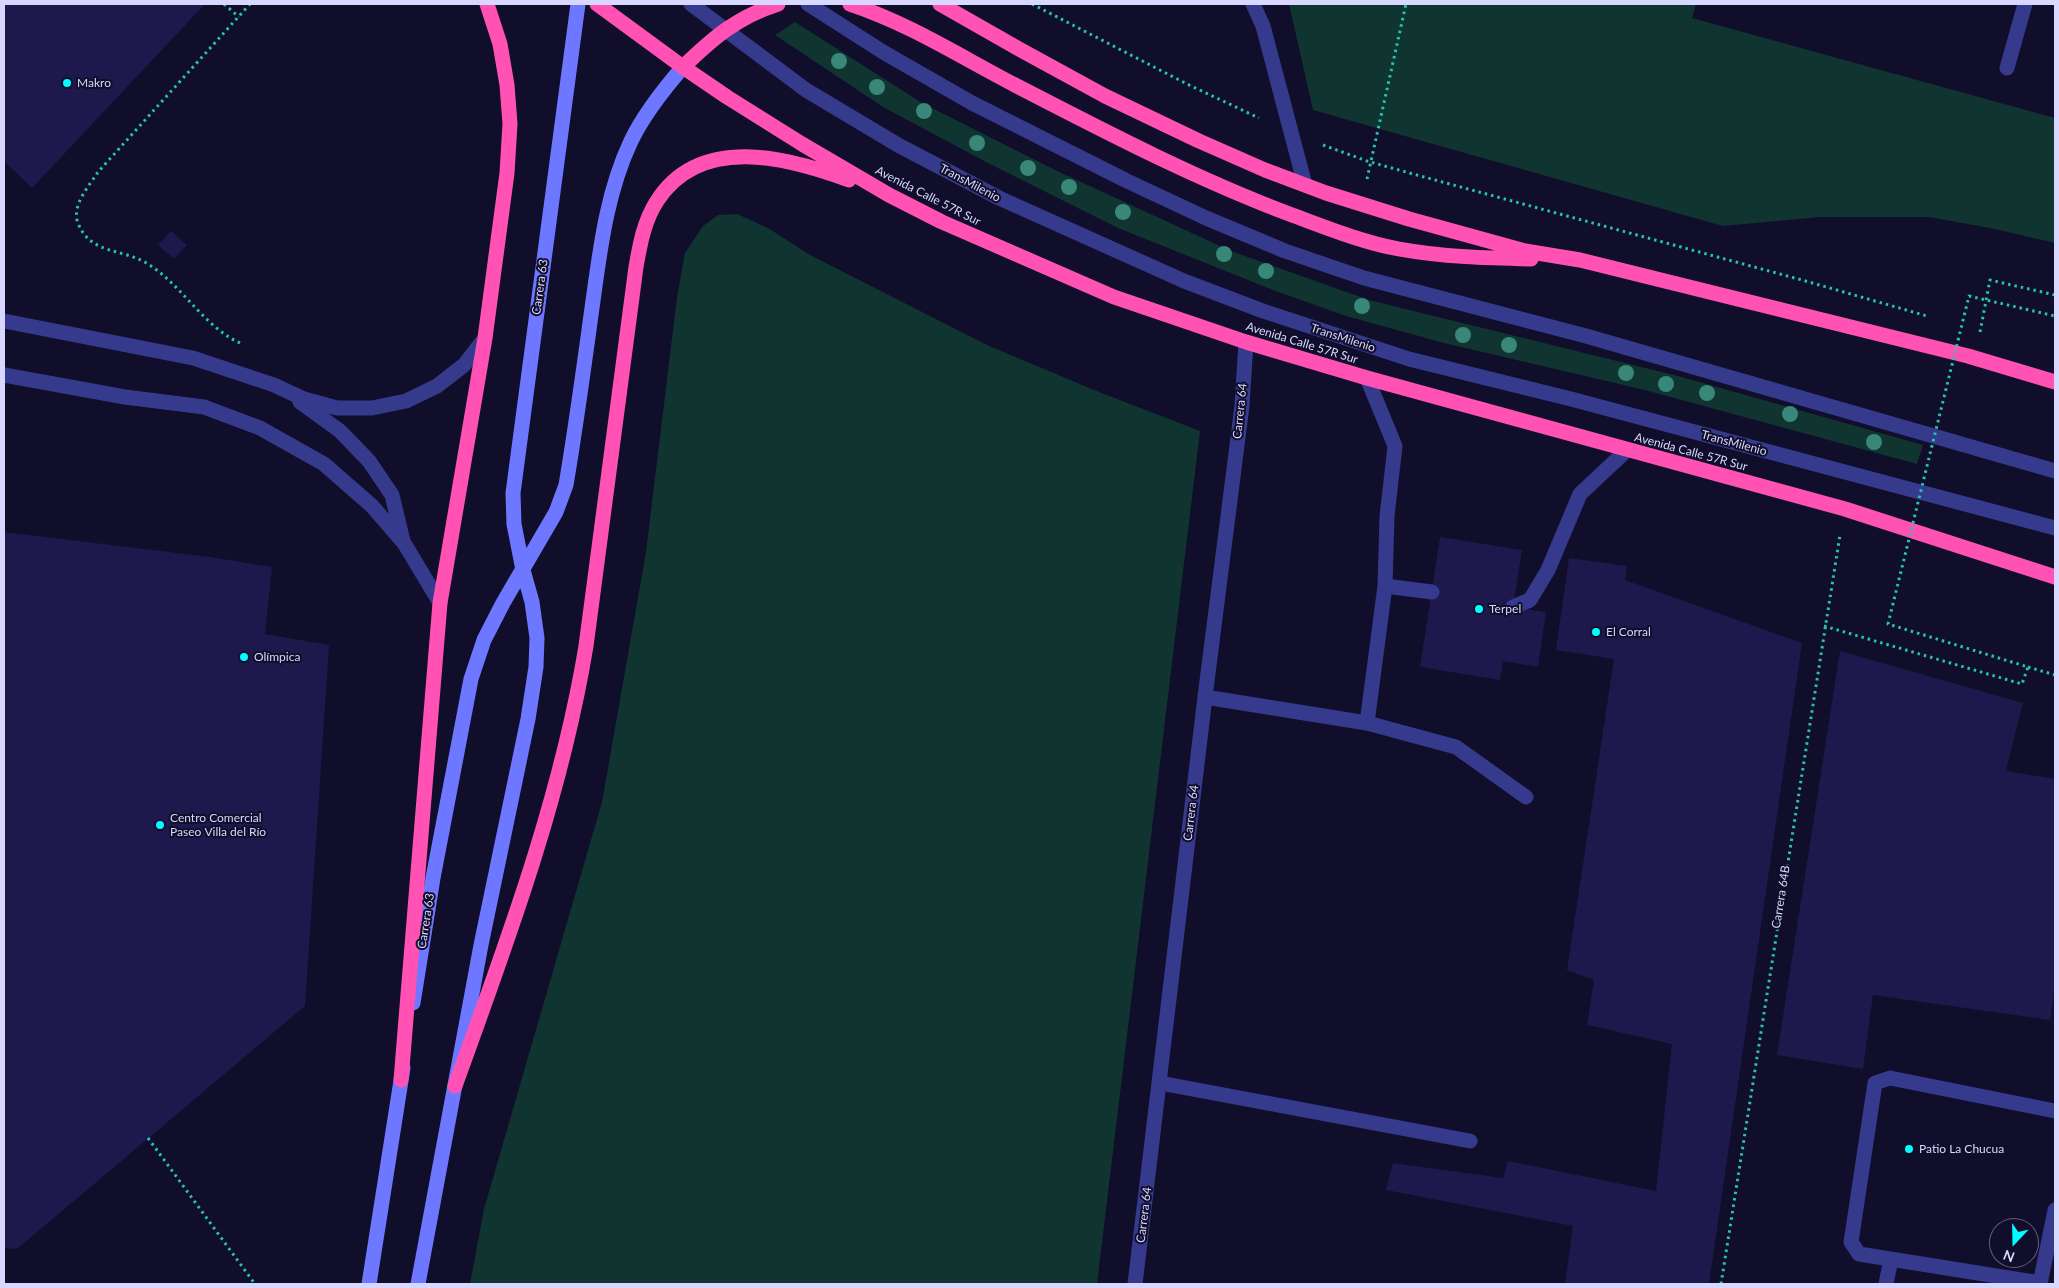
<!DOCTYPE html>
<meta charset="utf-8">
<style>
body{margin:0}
#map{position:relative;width:2059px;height:1288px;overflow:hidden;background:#100e2a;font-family:Lato,sans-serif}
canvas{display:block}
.frame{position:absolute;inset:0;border:5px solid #d8d7ff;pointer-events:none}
.north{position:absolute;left:1989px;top:1218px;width:50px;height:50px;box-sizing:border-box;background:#100e2a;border:1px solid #605e7f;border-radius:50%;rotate:201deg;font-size:14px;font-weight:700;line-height:20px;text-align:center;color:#d8d7ff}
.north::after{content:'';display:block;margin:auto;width:18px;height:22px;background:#03fcff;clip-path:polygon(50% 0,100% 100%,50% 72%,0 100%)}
</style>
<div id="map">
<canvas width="2059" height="1288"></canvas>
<div class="frame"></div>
<div class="north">N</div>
</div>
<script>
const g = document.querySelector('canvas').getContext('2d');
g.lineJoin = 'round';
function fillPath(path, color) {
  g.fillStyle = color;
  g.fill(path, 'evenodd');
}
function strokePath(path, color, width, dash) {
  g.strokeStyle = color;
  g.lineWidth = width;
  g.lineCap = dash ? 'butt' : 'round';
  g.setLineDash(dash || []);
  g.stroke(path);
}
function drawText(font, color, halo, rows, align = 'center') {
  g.font = font + ' Lato,sans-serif';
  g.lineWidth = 4;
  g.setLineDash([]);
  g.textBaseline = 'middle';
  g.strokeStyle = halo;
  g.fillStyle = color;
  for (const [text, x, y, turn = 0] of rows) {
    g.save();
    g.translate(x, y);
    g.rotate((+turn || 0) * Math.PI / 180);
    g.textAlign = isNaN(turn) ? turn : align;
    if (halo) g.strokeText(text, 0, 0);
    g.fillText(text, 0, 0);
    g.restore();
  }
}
fillPath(new Path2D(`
 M 1289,4 L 1696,4 L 1692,18 L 2055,118 L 2055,243 L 1995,229 L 1929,217 L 1820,217 L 1723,226 L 1313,110 Z
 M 795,22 L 922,103 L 1057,171 L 1231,251 L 1369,300 L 1678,376 L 1923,445 L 1917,464 L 1645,390 L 1444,343 L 1346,316 L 1273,290 L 1118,228 L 986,162 L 883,107 L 775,35 Z
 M 737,214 L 768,228 L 810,255 L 987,345 L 1094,390 L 1200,431 L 1097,1284 L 470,1284 L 484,1209 L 602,802 L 646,552 L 677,297 L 685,253 L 703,226 L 718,215 Z`), '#103430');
fillPath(new Path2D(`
 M 4,4 L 205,4 L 32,188 L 4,161 Z
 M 171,231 L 187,245 L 174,259 L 158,245 Z
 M 4,532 L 210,557 L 272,567 L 265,634 L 329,645 L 305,1006 L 17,1249 L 4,1248 Z
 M 1440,537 L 1522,550 L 1513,607 L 1546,612 L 1538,667 L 1503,661 L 1500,680 L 1420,667 Z
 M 1569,558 L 1627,566 L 1625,580 L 1802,643 L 1709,1284 L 1565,1284 L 1573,1226 L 1386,1190 L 1393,1163 L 1503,1178 L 1508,1161 L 1656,1191 L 1672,1044 L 1587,1025 L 1594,980 L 1567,970 L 1614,659 L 1556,650 Z
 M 1840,651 L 2023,703 L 2006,771 L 2055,779 L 2055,984 L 2050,1020 L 1873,995 L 1863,1069 L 1777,1055 Z`), '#1e184c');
strokePath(new Path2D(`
 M 224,4 L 239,17
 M 1032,4 L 1187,84 L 1259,118
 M 1323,145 L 1367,161 L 1413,174 L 1802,280 L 1927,316
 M 1367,179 L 1406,4
 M 1980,332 L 1990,280 L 2055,295
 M 240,343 C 204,327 182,285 148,264 C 123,248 90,255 78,223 C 71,206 89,186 98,172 L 250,4
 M 2028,667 L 2055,675
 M 148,1138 L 255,1284
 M 1721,1284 L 1840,535`), '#25c4ad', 3, [2.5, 4]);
strokePath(new Path2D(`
 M 691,4 L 806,90 L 898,145 L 999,198 L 1184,281 L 1263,311 L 1409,359 L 1571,399 L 2055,528
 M 808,4 L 883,52 L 972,103 L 1127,181 L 1206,218 L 1285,251 L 1364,278 L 1586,336 L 2055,471
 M 1253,4 L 1263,26 L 1305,185
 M 4,321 L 193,358 L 274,385 L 304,399 L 337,408 L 372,408 L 406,401 L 437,386 L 464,365 L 485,338
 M 4,375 L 125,397 L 204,407 L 260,428 L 324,464 L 372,506 L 404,543 L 440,603
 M 1367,378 L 1395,446 L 1387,516 L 1385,586 L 1432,592
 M 300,402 L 340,431 L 369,461 L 392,495 L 403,541
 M 1513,607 L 1530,600 L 1548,570 L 1580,494 L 1627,450
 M 1205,697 L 1367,723 L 1456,747 L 1526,797
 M 1367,723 L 1385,586
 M 1160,1083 L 1470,1141
 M 2040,1283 L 1859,1254 L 1851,1242 L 1875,1083 L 1890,1078 L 2055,1111
 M 1886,1284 L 1891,1259
 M 2040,1284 L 2055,1210`), '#353a8c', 15);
strokePath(new Path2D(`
 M 2007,68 L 2025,4
 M 1135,1284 L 1205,697 L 1242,406 L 1246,342`), '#353a8c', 15);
strokePath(new Path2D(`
 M 413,1003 L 433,878 L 471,679 L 484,640 L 503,603 L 556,512 L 566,485 C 576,426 584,367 592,308 C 600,251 606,194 631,141 C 644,114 663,90 683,67
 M 369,1284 L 403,1068
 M 418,1284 L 481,945 L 528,719 L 536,667 L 537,638 L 532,602 L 523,570 L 514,524 L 513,493 L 578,4`), '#6e77ff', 15);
strokePath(new Path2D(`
 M 597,4 L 683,67 L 727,97 L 802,144 L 889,195 L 942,222 L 1114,297 L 1246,342 L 1367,378 L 1845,509 L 2055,577
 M 850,4 C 908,23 961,57 1015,85 C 1106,132 1196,179 1292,215 C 1327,228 1362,242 1399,249 C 1443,257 1487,258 1531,259
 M 940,4 L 1019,49 L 1105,96 L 1199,141 L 1265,170 L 1326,193 L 1409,219 L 1525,251 L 1580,260 L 1968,356 L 2055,382
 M 683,67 C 713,38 737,17 778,4
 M 401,1080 L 440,603 L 485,338 L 507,173 L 510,124 L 507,85 L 500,44 L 487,4
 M 455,1086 C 507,942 561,798 586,646 L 636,267 C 640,244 644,221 657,201 C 700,134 787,157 849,180`), '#ff52b4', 15);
strokePath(new Path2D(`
 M 1824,626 L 2022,684 L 2028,667 L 1888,624 L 1969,296 L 2055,316`), '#25c4ad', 3, [2.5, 4]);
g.fillStyle = '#388778';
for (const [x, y] of [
 [839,61],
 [877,87],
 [924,111],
 [977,143],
 [1028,168],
 [1069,187],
 [1123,212],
 [1224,254],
 [1266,271],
 [1362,306],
 [1463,335],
 [1509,345],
 [1626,373],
 [1666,384],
 [1707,393],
 [1790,414],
 [1874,442]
]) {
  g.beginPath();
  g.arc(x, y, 8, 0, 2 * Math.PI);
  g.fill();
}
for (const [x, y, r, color] of [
 [67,83,5,"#03fcff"],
 [1479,609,5,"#03fcff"],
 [1596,632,5,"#03fcff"],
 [244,657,5,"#03fcff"],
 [160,825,5,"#03fcff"],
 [1909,1149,5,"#03fcff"]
]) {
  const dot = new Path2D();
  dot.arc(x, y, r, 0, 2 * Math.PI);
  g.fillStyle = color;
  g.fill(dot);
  strokePath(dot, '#100e2a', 2);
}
drawText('12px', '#d8d7ff', '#100e2a', [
 ["Makro",77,83],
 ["Terpel",1489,609],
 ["El Corral",1606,632],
 ["Olímpica",254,657],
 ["Centro Comercial",170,818],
 ["Paseo Villa del Río",170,832],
 ["Patio La Chucua",1919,1149]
], 'left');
drawText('12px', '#d8d7ff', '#100e2a', [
 ["TransMilenio",970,183,28],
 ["Avenida Calle 57R Sur",928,196,27],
 ["Carrera 63",540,287,-82],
 ["TransMilenio",1343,338,18],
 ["Avenida Calle 57R Sur",1302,343,17],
 ["Carrera 64",1240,411,-84],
 ["TransMilenio",1734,443,15],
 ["Avenida Calle 57R Sur",1691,452,15],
 ["Carrera 64",1191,813,-83],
 ["Carrera 64B",1781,897,-81],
 ["Carrera 63",426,921,-81],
 ["Carrera 64",1144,1215,-83]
]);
</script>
